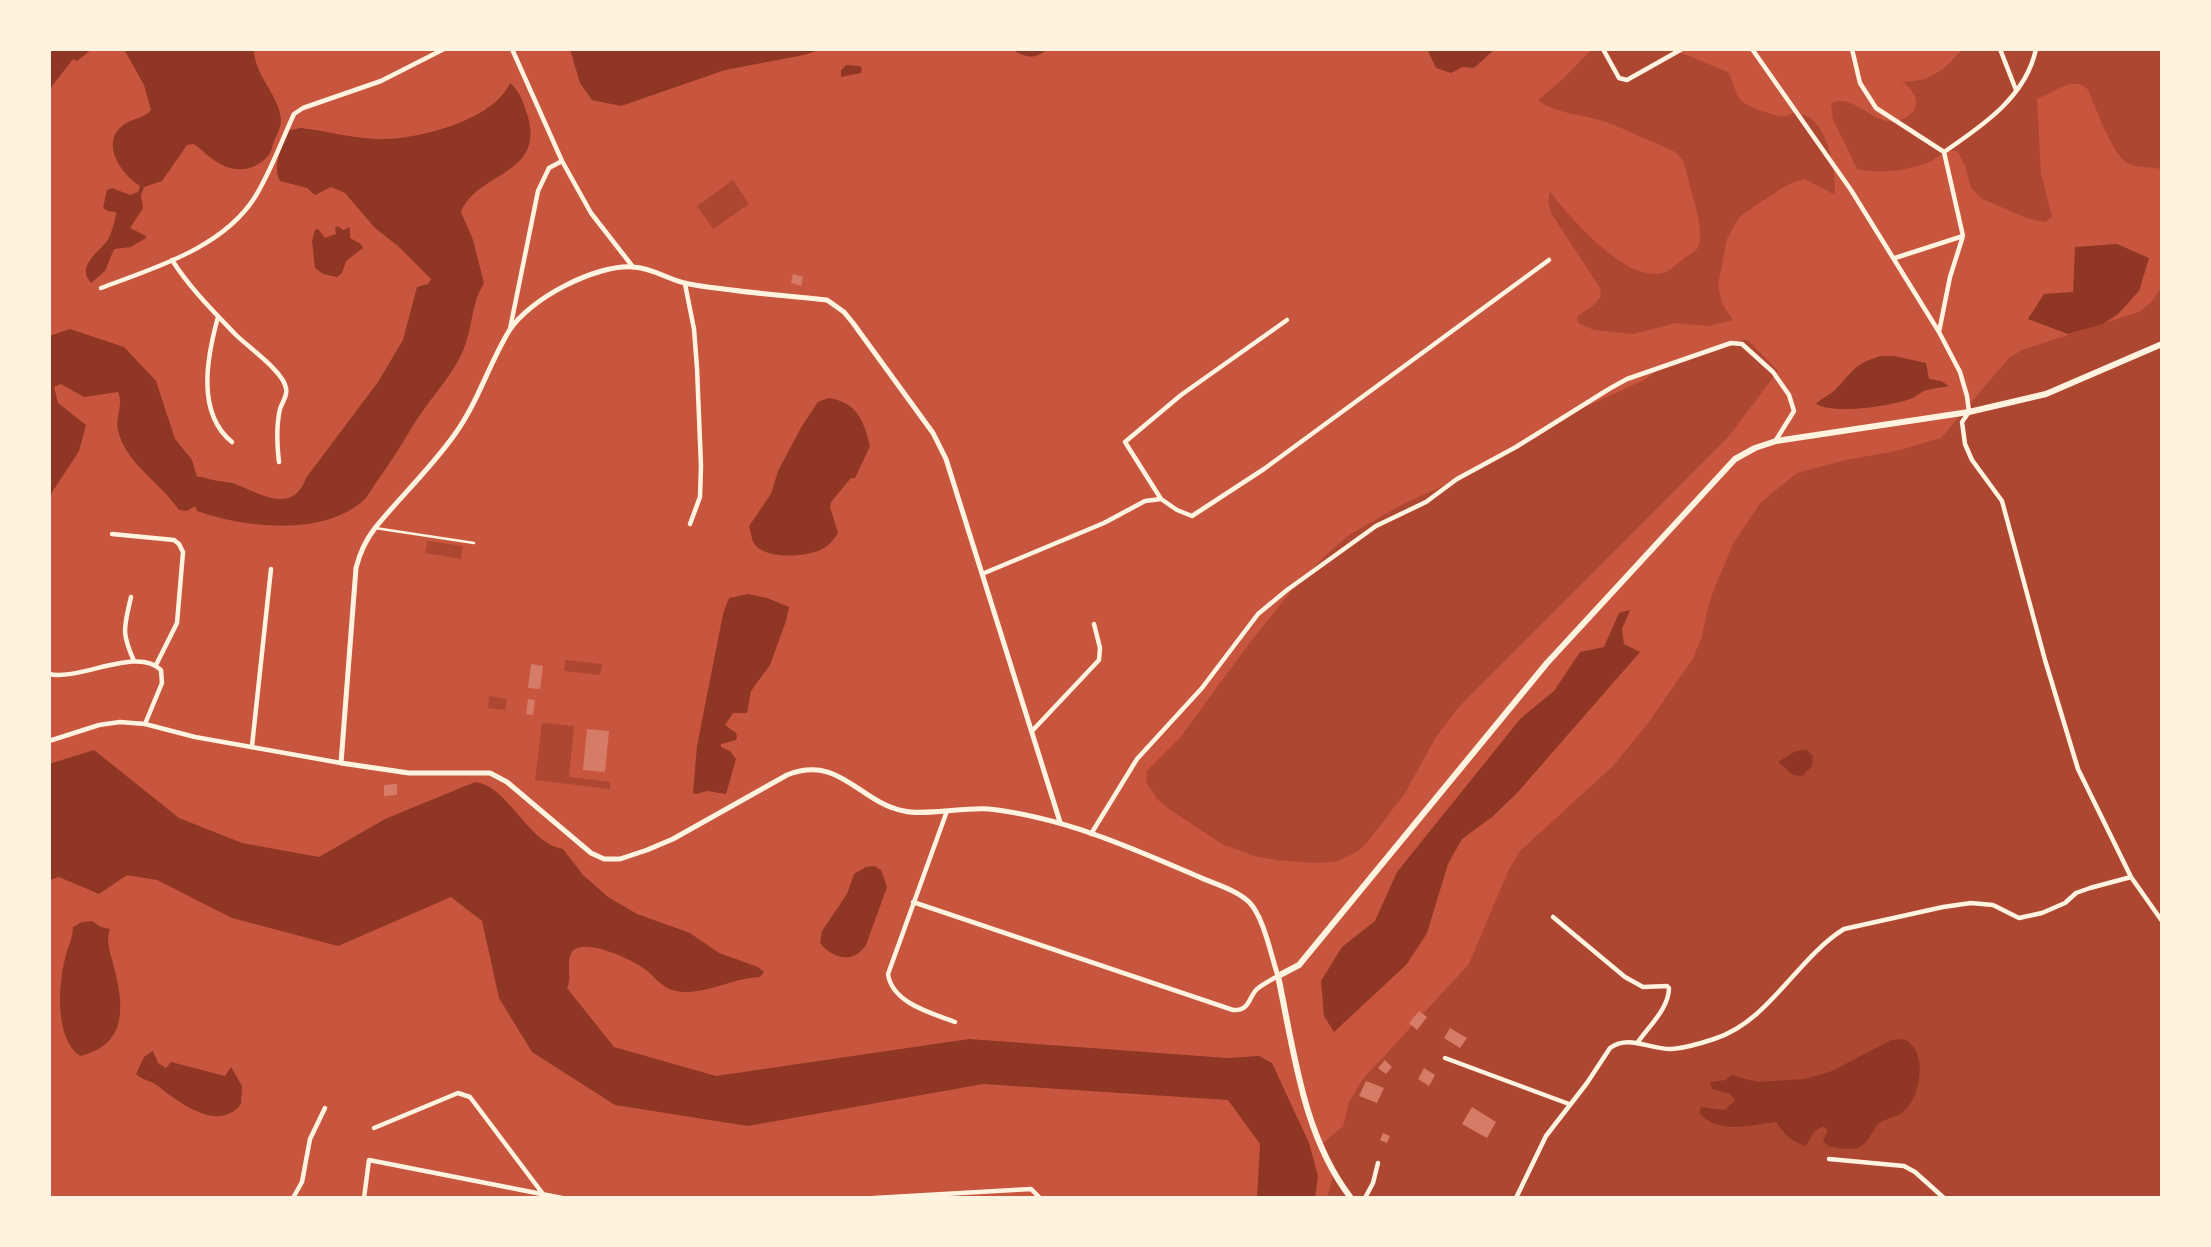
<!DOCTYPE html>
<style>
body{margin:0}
#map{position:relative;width:2211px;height:1247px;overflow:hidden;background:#c8553d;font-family:Raleway,sans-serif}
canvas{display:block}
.frame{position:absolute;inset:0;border:51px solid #fff3e0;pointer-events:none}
</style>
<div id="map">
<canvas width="2211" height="1247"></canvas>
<div class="frame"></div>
</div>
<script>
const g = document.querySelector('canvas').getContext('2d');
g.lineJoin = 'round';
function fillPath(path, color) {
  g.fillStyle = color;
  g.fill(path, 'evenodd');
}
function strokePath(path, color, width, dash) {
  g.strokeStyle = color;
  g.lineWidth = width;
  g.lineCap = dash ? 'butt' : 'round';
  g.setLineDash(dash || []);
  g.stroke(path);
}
fillPath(new Path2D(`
 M 1592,49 L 1672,49 L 1728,72 C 1733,81 1735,95 1743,102 C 1748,107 1777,117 1784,116 C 1791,116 1788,113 1794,113 C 1828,113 1836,171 1835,195 L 1805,179 L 1797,181 L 1782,188 L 1740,216 L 1727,239 L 1718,285 L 1722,304 L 1733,320 L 1709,326 L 1676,323 L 1633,334 L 1594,330 L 1578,323 L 1577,316 L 1590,308 L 1601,297 L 1600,288 L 1551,213 L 1548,201 L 1550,192 C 1570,217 1626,283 1662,273 C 1671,271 1677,264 1684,258 C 1688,256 1694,253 1697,249 C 1706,237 1694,200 1690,187 C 1687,176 1686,160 1676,153 C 1671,149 1663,147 1657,144 C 1639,136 1621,127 1603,121 C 1581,114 1556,114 1538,100 L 1564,78 Z
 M 1962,49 L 2030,51 L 2162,49 L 2162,169 C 2152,167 2138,168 2129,164 C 2112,156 2096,107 2088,90 C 2076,74 2052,93 2037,99 L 2041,173 L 2052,217 L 2045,222 L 2029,219 L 1982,199 L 1971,188 L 1965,165 L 1957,151 C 1945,149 1938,158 1927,163 C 1906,171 1879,174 1857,169 L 1833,119 L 1831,103 C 1851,94 1868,117 1887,121 C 1897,123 1916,116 1916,103 C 1917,94 1908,87 1902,81 C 1927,84 1947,69 1962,49 Z
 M 733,180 L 749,204 L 713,229 L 697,206 Z
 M 2162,286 L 2162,1198 L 1327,1198 L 1334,1173 L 1322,1144 L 1343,1126 L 1349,1102 L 1362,1080 L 1469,964 L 1508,871 L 1520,851 L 1613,766 L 1648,723 L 1692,660 L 1702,637 L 1707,611 L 1714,589 L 1734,542 L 1761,502 L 1797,473 L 1846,460 L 1896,451 L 1941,438 L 2009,358 L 2022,350 L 2141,311 L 2153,300 Z
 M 1747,339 L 1778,371 L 1729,436 L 1458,708 L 1436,737 L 1405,793 L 1367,843 L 1357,852 L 1335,862 L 1313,863 L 1276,860 L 1254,856 L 1222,844 L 1166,807 L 1158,800 L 1146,782 L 1147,771 L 1179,739 L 1245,649 L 1292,590 L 1326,555 L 1349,535 L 1405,503 L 1443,486 L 1521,443 L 1546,425 L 1646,379 C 1675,356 1712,349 1747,339 Z
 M 427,541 L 463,546 L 461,559 L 425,553 Z
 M 565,660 L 602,664 L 600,675 L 564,671 Z
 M 489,696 L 507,699 L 505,710 L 488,708 Z
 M 542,723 L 574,726 L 569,777 L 610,782 L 610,789 L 535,780 Z`), '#ae4732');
fillPath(new Path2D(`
 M 49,49 L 92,49 L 77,61 L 73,59 L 52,86 L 49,95 Z
 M 124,49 L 254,49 C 254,76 279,94 281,120 C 281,127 277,135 274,141 C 272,147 272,151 268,156 C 251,175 228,172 210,157 C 203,152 201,148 193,144 L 187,145 L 162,181 L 144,187 L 141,195 L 143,208 L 130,228 L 146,236 L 146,238 L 131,247 L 114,249 L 105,271 L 91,283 C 76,266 98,253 107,241 C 112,233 114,223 116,215 L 116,212 L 108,211 L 103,208 L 107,190 L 112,188 L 130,195 L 138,192 L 140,186 C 122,175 100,144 122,126 C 131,118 144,119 151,110 L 144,85 Z
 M 570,49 L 822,49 L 804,55 L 725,70 L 621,106 L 592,100 L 580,83 Z
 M 1010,49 L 1048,49 C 1032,61 1027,57 1010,49 Z
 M 1427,49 L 1495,49 L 1474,68 L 1462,67 L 1451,73 L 1436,68 Z
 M 846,65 L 859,66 L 862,68 L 861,73 L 841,77 L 841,70 Z
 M 510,83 C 521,92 524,105 528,117 C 544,176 478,171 461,212 L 473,240 L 484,283 C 471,304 473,326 464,348 C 453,376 430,398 414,424 C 403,442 392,460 380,477 C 374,484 371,492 365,499 C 325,537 245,528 197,511 L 195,506 L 187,511 L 179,510 C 161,483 125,463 118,430 C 115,416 124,405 118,392 L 84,397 L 61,384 L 54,387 L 58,403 L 86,425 L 79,451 L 49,497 L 49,336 L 70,329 L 124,347 L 156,381 L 175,439 L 192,460 L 197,477 C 203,476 206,479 213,480 C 220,482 228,481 235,484 C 261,494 293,515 306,478 L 378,382 L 403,340 L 417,287 L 428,284 L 431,279 L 398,246 L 375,228 L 345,193 L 331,187 L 315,195 L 307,188 L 280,181 C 272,167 282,143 290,130 L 301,128 C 326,131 351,138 376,139 C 413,141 494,121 510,83 Z
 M 338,226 L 343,230 L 350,227 L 350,238 L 361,244 L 363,248 L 346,261 L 342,273 L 337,277 L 323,274 L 315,268 L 312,241 L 315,230 L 318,229 L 325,238 L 336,234 L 335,228 Z
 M 2117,244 L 2149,258 L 2139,291 L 2118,314 L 2103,324 L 2068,334 L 2028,319 L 2044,294 L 2073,292 L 2075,247 Z
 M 1881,356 L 1894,356 L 1926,363 L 1929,379 L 1941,381 L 1949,386 C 1940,388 1930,388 1922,392 C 1920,393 1915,397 1913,398 C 1891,406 1837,415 1816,404 C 1822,398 1829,395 1835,390 C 1854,371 1853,364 1881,356 Z
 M 829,398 C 856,402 864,420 870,446 L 855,478 L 851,478 L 831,502 L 830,507 L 838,533 C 834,539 829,546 822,549 C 808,557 770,559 757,547 C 752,543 751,533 749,526 L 771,494 L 778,471 L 802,426 L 818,402 Z
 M 748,594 L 767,598 L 789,607 L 786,621 L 770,665 L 751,691 L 747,713 L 733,713 L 725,725 L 736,733 L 737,737 L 736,740 L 721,744 L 721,747 L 730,751 L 736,759 L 726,794 L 707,791 L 696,794 L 693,793 L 697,746 L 723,614 L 729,598 Z
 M 1630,610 L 1622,629 L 1624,644 L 1640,652 L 1517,793 L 1492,817 L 1462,839 L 1448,864 L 1427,933 L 1407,964 L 1334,1032 L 1324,1016 L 1321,981 L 1342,947 L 1375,921 L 1397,872 L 1521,718 L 1554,691 L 1580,652 L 1604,647 L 1619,613 Z
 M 94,750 L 179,818 L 242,843 L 319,857 L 385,819 L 475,782 C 509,786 527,843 563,849 L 583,875 L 608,897 L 637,914 L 690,933 L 719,953 L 758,967 L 764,972 L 760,977 C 731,978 705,996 676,991 C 663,989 656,978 646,970 C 634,960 583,936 572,952 C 565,964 573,977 567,988 L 614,1047 L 716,1076 L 969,1039 L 1227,1058 L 1259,1056 L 1272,1063 L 1309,1143 L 1318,1176 L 1315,1198 L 1257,1198 L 1260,1144 L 1228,1100 L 983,1084 L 748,1126 L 615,1105 L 532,1052 L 499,998 L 482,921 L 451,897 L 338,946 L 232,918 L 157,880 L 127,875 L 99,894 L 59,877 L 49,880 L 49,764 Z
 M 1807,750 L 1813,756 L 1812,766 L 1802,776 L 1793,775 L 1778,762 L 1796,751 Z
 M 874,866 L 881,870 L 887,887 L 866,945 C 853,965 832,958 820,943 L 822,931 L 847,894 L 854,874 L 866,867 Z
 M 92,921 L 101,927 L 110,929 C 105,942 111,954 114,967 C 124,1006 128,1045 80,1056 C 55,1039 58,986 65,959 C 67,948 73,939 73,927 L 82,922 Z
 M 1904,1039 C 1929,1050 1921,1098 1903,1112 C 1896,1118 1885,1118 1878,1124 C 1872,1131 1869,1141 1861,1146 C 1853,1152 1839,1147 1829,1147 L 1823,1141 L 1828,1130 L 1823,1126 L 1814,1132 L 1806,1146 C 1791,1142 1784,1134 1776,1122 C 1748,1125 1720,1135 1699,1113 L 1701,1107 L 1725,1110 L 1735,1100 L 1730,1094 L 1712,1089 L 1710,1082 L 1726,1080 L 1731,1075 L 1758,1082 L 1805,1079 L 1832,1071 L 1891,1040 Z
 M 153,1051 L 158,1063 L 166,1068 L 171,1062 L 225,1076 L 231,1067 L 242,1086 L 241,1104 C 218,1134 177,1101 155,1084 C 149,1080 142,1080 136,1074 L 144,1057 Z`), '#8f3625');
fillPath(new Path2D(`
 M 793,274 L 803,277 L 801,286 L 791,283 Z
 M 531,664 L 543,666 L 540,689 L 528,688 Z
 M 528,699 L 535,700 L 533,715 L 526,714 Z
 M 587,729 L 609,731 L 605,772 L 583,770 Z
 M 397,784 L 397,795 L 384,796 L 384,785 Z
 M 1419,1011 L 1427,1017 L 1417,1030 L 1409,1023 Z
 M 1450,1028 L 1467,1038 L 1460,1048 L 1444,1038 Z
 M 1385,1060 L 1392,1067 L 1386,1074 L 1378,1068 Z
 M 1424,1068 L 1435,1075 L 1429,1086 L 1418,1079 Z
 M 1366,1081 L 1384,1088 L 1377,1103 L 1359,1096 Z
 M 1472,1107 L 1496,1122 L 1487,1138 L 1462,1124 Z
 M 1383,1133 L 1390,1136 L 1387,1143 L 1380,1140 Z`), '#d67c66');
strokePath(new Path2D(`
 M 375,528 L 474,543`), '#fff3e0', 2.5);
strokePath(new Path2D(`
 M 512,49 L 562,161 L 591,213 L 633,267
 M 1603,49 L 1619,78 L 1627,80 L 1682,49
 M 1752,49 L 1851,190 L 1939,332 L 1960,372 L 1967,396 L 1969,412 L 1962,422 L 1965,444 L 1972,460 L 2002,501 L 2045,660 L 2078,769 L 2131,877 L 2162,921
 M 1852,49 L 1860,83 L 1876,108 L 1944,152 L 1963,236 L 1950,277 L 1939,332
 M 2000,49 L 2016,90
 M 1944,152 C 1982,126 2026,97 2036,49
 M 1895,258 L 1963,236
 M 172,260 C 189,287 213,311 235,334 C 248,347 283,371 286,388 C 288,396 282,402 280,409 C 276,426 277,445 279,462
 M 685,284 L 694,329 L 697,368 L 701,466 L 700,497 L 690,524
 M 101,288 C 154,268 223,248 255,197 C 271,171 281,142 294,114 L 303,108 L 381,81 L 444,49
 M 218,317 C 207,357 196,413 232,442
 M 510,329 L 538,191 L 549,168 L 562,161
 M 1161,499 L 1125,442 L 1181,395 L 1287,320
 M 112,534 L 174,540 L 179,544 L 183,552 L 177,623 L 156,665
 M 982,574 L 1104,523 L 1145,501 L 1161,499 L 1177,510 L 1192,516 L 1264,469 L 1549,260
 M 131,597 C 124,628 121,632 134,661
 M 49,674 C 80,681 137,646 161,670 L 162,683 L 145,724
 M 1033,730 L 1099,660 L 1100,648 L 1094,624
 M 49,741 L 99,725 L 120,722 L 145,724 L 195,737 L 341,763
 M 252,746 L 271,569
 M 947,811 L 888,974 C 892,1003 931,1013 955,1022
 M 1091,834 L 1137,759 L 1202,688 L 1258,614 L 1287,590 L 1376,526 L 1426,502 L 1457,479 L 1516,447 L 1609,389 L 1627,379 L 1731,343 L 1742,344 L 1773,372 L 1789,395 L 1794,411 L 1776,440
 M 913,902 L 1233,1010 C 1250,1011 1248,998 1257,989 C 1263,984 1271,980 1278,976
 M 1553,917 L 1625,977 L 1643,987 L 1667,986 L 1669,988 C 1669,1008 1649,1026 1638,1042
 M 1445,1058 L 1569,1104
 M 374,1128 L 458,1093 L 470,1097 L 543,1194
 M 1829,1159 L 1904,1166 L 1915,1172 L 1944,1198
 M 293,1198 L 302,1182 L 310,1139 L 325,1108
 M 364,1198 L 369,1160 L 562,1198
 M 874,1198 L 1031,1189 L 1040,1198
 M 1365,1198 L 1373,1183 L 1378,1163
 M 1516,1198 L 1546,1136 L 1587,1083 L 1610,1048 C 1629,1034 1651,1050 1672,1049 C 1685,1048 1702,1043 1714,1039 C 1770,1021 1796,959 1844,929 L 1943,907 L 1971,903 L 1993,905 L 2019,918 L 2042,913 L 2065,903 L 2076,893 L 2090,888 L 2131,877`), '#fff3e0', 4.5);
strokePath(new Path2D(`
 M 1060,822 L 946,459 L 933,433 L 853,323 L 844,312 L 827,300 C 781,295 734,292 689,284 C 670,281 654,268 633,267 C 596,264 529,299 509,331 C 489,364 478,402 455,434 C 431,468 401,496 375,528 C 365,541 360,552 356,568 L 341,763 L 409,773 L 490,773 L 507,782 L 591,853 L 604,859 L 620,859 L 647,850 L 673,839 L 787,775 C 840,754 858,802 904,811 C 926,816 964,807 989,809 C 1062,817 1130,847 1197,876 C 1214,884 1235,889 1249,902 C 1264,917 1271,956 1278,976`), '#fff3e0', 5);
strokePath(new Path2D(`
 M 1351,1198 C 1303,1136 1294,1051 1278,976 L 1299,965 L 1547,663 L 1735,459 L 1755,448 L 1776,441 L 1969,412 L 2046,394 L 2162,344`), '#fff3e0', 6);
</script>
